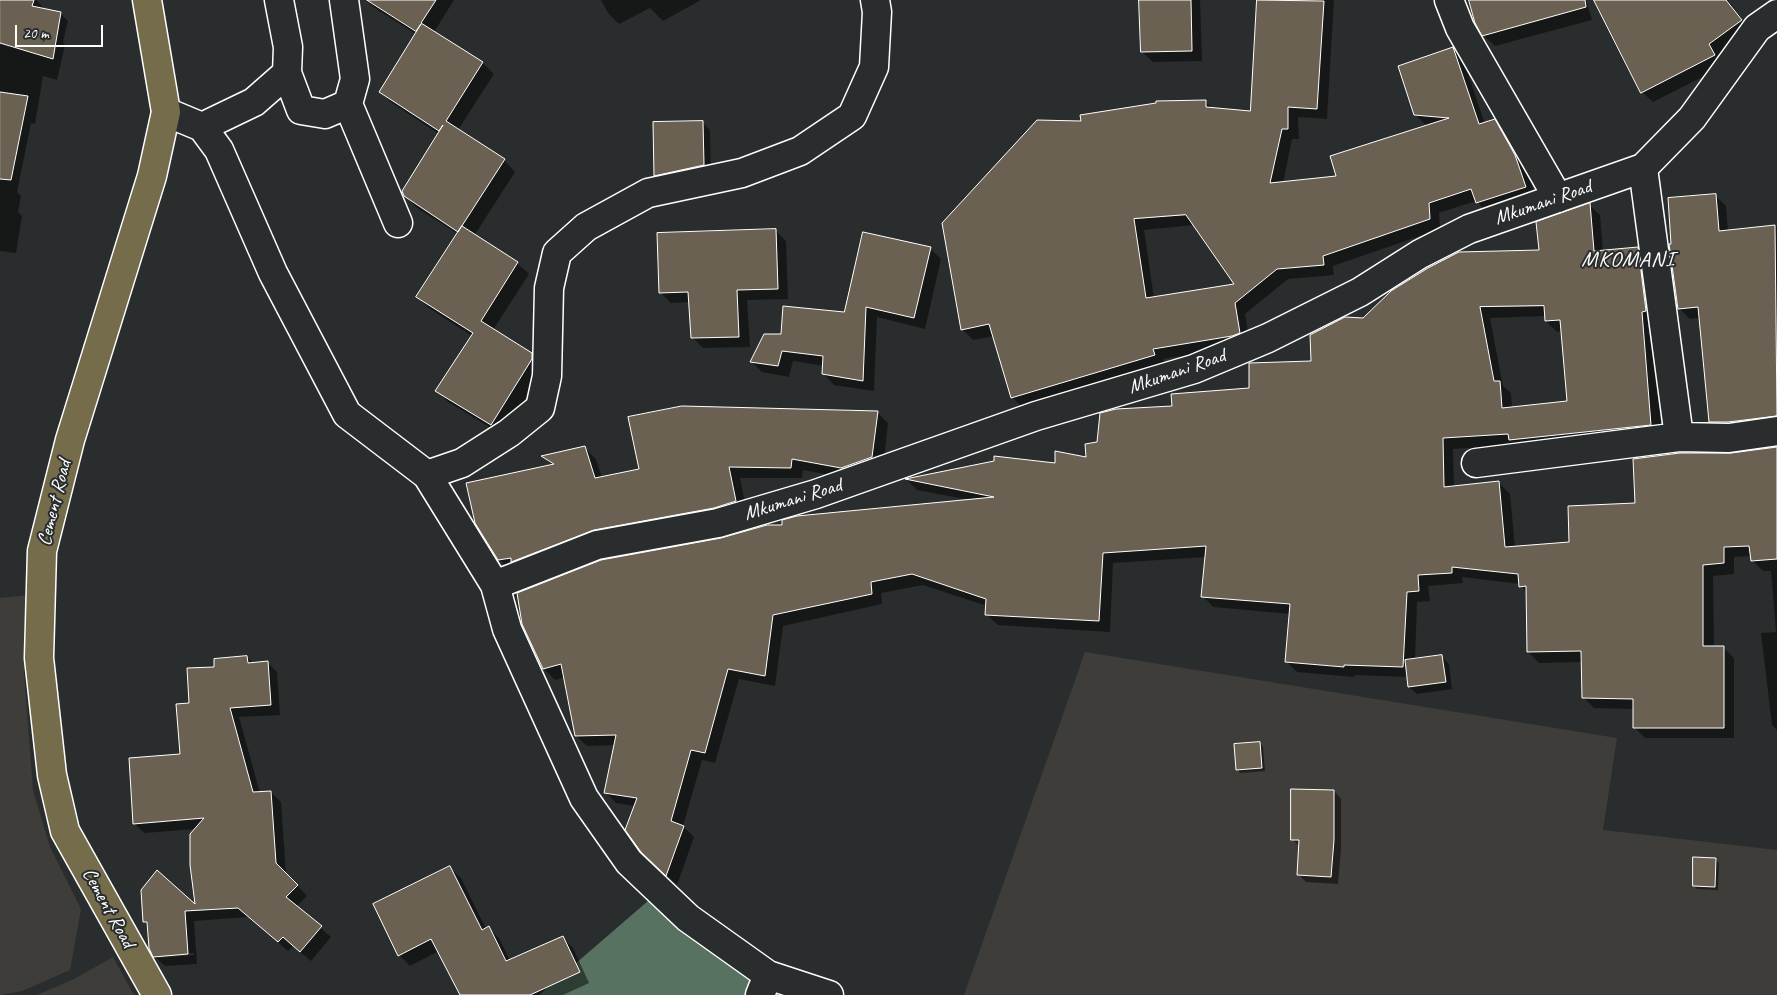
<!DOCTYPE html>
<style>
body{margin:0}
#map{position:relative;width:1777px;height:995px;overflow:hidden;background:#2a2d2e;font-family:Caveat,sans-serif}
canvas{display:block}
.scale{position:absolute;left:15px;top:25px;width:88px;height:22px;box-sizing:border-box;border:2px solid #fff;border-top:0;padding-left:6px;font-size:15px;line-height:18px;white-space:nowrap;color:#fff;-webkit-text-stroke:4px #2a2d2e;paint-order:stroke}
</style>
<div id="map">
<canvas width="1777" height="995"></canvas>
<div class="scale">20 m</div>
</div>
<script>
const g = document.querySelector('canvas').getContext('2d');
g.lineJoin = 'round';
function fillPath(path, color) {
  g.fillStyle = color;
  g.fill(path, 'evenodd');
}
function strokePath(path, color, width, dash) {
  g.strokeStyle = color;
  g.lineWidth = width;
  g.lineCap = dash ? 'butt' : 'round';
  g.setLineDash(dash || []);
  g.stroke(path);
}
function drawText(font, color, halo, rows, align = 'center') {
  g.font = font + ' Caveat,sans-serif';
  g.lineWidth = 4;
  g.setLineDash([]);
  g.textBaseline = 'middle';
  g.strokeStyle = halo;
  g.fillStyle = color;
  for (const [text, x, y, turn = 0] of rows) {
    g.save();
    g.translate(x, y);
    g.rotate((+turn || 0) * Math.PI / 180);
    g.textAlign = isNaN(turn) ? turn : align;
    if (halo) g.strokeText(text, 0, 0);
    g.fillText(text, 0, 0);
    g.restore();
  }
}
fillPath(new Path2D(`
 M 30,595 L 24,672 L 33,790 L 50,847 L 81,909 L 70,970 L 22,991 L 0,995 L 0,598 Z
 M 1085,652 L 1617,738 L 1603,830 L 1777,850 L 1777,995 L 964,995 Z
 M 113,957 L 134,995 L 37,995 L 74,979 Z`), '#3e3d39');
fillPath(new Path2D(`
 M 648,901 L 768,975 L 759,995 L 539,995 Z`), '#577260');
fillPath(new Path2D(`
 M 0,0 L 36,0 L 42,6 L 41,9 L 60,13 L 68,21 L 63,42 L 65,45 L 57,80 L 43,76 L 35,124 L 31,123 L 17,192 L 21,196 L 18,212 L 22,216 L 16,253 L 0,251 Z
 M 366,0 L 454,0 L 434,32 L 483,63 L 494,74 L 458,130 L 504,160 L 515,172 L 474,236 L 517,263 L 529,274 L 493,330 L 531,354 L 543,365 L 540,375 L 505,431 L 496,431 L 448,402 L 437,390 L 472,336 L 429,308 L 418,297 L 458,234 L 417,208 L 405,196 L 439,134 L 392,103 L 380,92 L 416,34 L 373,7 Z
 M 601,0 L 701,0 L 663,21 L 650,8 L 619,24 L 608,13 Z
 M 1140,0 L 1200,0 L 1202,61 L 1153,62 L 1142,52 Z
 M 1259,0 L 1334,0 L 1327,119 L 1298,117 L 1299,139 L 1292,139 L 1283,183 L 1338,177 L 1427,126 L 1415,115 L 1452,48 L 1463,59 L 1485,124 L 1494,121 L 1505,132 L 1526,167 L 1536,198 L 1488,213 L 1476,201 L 1439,213 L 1440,229 L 1333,266 L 1334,275 L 1288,279 L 1245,314 L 1250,344 L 1243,346 L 1163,359 L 1165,365 L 1023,408 L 1012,397 L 994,336 L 973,340 L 962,329 L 1083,123 L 1206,102 L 1213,109 L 1251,112 ZM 1194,225 L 1236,285 L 1154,298 L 1144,230 Z
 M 1470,0 L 1586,0 L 1592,20 L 1495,46 L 1483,35 Z
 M 1608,0 L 1728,0 L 1751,31 L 1719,55 L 1724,66 L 1653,102 L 1642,92 Z
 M 702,122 L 710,130 L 711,172 L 663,183 L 656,175 Z
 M 1715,195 L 1726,206 L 1728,232 L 1777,226 L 1777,429 L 1721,432 L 1710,421 L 1700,318 L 1690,319 L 1679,308 Z
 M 1589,205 L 1600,215 L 1603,252 L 1637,248 L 1648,259 L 1662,435 L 1453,449 L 1454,487 L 1499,483 L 1510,494 L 1515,547 L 1570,543 L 1636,505 L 1731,455 L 1777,448 L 1777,730 L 1772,725 L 1761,633 L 1776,632 L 1771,571 L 1763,571 L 1752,560 L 1752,556 L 1734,557 L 1734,574 L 1713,576 L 1714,647 L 1723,647 L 1734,658 L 1734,738 L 1645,738 L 1634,727 L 1634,709 L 1594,708 L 1583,697 L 1583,662 L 1539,663 L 1528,652 L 1527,593 L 1520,584 L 1462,577 L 1463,583 L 1428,586 L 1430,601 L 1417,602 L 1415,660 L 1442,657 L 1449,664 L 1452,689 L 1417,694 L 1409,687 L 1408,677 L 1355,675 L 1354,677 L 1297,672 L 1286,661 L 1291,614 L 1213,607 L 1203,596 L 1206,557 L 1113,563 L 1110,632 L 998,625 L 987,615 L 987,606 L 923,585 L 881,593 L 882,604 L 783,626 L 775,686 L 739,679 L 715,763 L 702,760 L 683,826 L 694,837 L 677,885 L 653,862 L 635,806 L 616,803 L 605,792 L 615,745 L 587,746 L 576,736 L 565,677 L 555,680 L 544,669 L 783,526 L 970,500 L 917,490 L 907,480 L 995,462 L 1057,465 L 1087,458 L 1098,443 L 1174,408 L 1250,389 L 1312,362 L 1364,319 L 1540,251 ZM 1546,316 L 1546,321 L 1557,332 L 1562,331 L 1568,402 L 1512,408 L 1511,393 L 1503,386 L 1490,318 Z
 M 775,230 L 786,241 L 788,299 L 747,300 L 750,347 L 703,348 L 692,337 L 690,302 L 671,303 L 660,292 Z
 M 930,248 L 941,259 L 925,329 L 877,317 L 874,391 L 834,385 L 823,373 L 824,366 L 793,361 L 789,377 L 762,372 L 751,361 L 782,335 L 845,313 Z
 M 877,412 L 888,423 L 883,469 L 853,479 L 803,470 L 802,478 L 740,478 L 747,513 L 511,571 L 499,559 L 553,465 L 544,456 L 585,448 L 596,459 L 602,478 Z
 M 247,657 L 253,663 L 267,662 L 277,672 L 280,715 L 239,717 L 260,793 L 271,792 L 281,802 L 286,874 L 307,896 L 296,907 L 331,937 L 311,961 L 293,946 L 288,951 L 249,917 L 194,921 L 197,964 L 165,966 L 154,956 L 148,925 L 144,921 L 196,907 L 196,829 L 144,833 L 134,823 L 181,755 L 190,704 L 215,668 ZM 194,953 L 194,955 L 158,958 L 158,955 Z
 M 1260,743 L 1263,747 L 1265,771 L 1240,773 L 1237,769 Z
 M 1334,791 L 1341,799 L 1341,849 L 1338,884 L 1306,882 L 1299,875 L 1300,847 L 1292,839 Z
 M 1715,859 L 1719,863 L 1718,890 L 1697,889 L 1694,886 Z
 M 450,868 L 461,878 L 486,929 L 488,928 L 499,938 L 510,961 L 562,937 L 573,948 L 589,983 L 563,995 L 461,995 L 439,951 L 410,966 L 399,955 Z`), '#0007');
const building = new Path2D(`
 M 0,0 L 34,0 L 32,6 L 61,12 L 53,59 L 0,43 Z
 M 367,0 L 436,0 L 421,23 L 483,62 L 446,121 L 505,159 L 458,232 L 404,196 L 402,191 L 443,125 L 439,131 L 379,92 L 421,24 L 416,31 Z
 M 1139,0 L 1191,0 L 1192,51 L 1141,52 Z
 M 1257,0 L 1324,1 L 1317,109 L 1288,107 L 1288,129 L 1282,129 L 1270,183 L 1336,176 L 1330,156 L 1449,118 L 1414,115 L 1398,66 L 1453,47 L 1479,124 L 1495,119 L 1515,155 L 1526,187 L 1476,203 L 1471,189 L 1429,203 L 1430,219 L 1323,256 L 1324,265 L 1277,269 L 1235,303 L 1240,333 L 1232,336 L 1153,349 L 1155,355 L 1011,398 L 989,324 L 961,330 L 942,223 L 1037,120 L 1081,121 L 1080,115 L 1156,103 L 1156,101 L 1206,100 L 1206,107 L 1250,111 ZM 1186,215 L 1234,284 L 1146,298 L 1134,219 Z
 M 1469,0 L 1585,0 L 1586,7 L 1482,36 L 1475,23 Z
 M 1594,0 L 1726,0 L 1742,20 L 1709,44 L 1715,55 L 1641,93 Z
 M 0,92 L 28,96 L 11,180 L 0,179 Z
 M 703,121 L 704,165 L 654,176 L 653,122 Z
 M 1716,194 L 1719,231 L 1775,225 L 1777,416 L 1728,422 L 1709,422 L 1698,307 L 1678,309 L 1669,244 L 1671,244 L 1668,198 Z
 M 1590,203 L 1594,251 L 1638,247 L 1646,311 L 1642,312 L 1651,425 L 1509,440 L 1508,434 L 1443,438 L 1444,487 L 1499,481 L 1505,547 L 1569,542 L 1568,506 L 1635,503 L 1633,459 L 1680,453 L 1731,453 L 1777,447 L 1777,559 L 1751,561 L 1749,546 L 1724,547 L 1724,563 L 1703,565 L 1703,646 L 1724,646 L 1724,728 L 1633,728 L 1633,699 L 1582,698 L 1581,651 L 1527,652 L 1526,586 L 1519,587 L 1518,574 L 1452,567 L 1452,573 L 1418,575 L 1419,591 L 1407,592 L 1403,667 L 1344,665 L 1344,667 L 1285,662 L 1290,604 L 1201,597 L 1206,546 L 1103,553 L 1099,621 L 985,615 L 986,599 L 912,574 L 871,582 L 872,594 L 773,615 L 765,676 L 728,669 L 705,753 L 691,750 L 671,821 L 684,826 L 666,876 L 641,852 L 625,830 L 637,798 L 604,793 L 616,735 L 575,736 L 561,664 L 543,669 L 522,624 L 517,593 L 601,560 L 721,538 L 767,525 L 782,525 L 782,520 L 797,516 L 994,497 L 905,479 L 994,461 L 994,456 L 1055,463 L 1055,451 L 1086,457 L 1085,444 L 1097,442 L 1100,413 L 1116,409 L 1172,406 L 1171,394 L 1249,388 L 1249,363 L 1311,361 L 1310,335 L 1345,317 L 1363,318 L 1391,291 L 1428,268 L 1459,252 L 1539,250 L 1536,222 ZM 1544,306 L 1545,321 L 1560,320 L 1567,401 L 1502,408 L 1500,381 L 1494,381 L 1480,307 Z
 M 462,226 L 518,262 L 481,321 L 532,353 L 532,359 L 491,425 L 435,391 L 473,333 L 416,297 Z
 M 776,229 L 778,289 L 737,290 L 739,337 L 691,338 L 688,292 L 659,293 L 657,233 Z
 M 863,232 L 931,247 L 914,318 L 866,307 L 863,381 L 822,374 L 823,356 L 782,351 L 778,366 L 750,362 L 764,334 L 781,334 L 783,306 L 844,312 Z
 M 682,406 L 878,411 L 872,457 L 841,468 L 792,459 L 791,468 L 729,467 L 736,501 L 714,508 L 594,530 L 511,562 L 511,558 L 498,560 L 475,523 L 466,483 L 554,464 L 541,456 L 585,446 L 595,478 L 639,469 L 628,417 Z
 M 1442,655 L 1446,682 L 1408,687 L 1405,660 Z
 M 247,656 L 248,663 L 268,661 L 271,705 L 230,708 L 253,792 L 271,791 L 276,863 L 298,885 L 286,897 L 322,926 L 300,952 L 283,937 L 278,942 L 238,908 L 185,911 L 188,954 L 153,957 L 149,948 L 147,922 L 143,922 L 141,890 L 157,870 L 195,904 L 190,865 L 190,834 L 204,818 L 133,824 L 129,758 L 180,754 L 176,704 L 189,703 L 187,668 L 214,667 L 214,659 Z
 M 1260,742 L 1262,768 L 1236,770 L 1234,744 Z
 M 1291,789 L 1334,790 L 1334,840 L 1331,877 L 1297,875 L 1299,840 L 1291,840 Z
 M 1693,857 L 1716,858 L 1715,887 L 1693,886 Z
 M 450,866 L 482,930 L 489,926 L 506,961 L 563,936 L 580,972 L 530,995 L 460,995 L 431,939 L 398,956 L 373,904 Z`);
fillPath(building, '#6b6152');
strokePath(building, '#fff', 1);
const minor = new Path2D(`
 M 1449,0 L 1460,28 L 1558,198
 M 287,73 L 301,110 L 325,114 L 348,104 L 355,79 L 344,0
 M 348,104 L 398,223
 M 166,112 L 202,127 L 219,150 L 273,273 L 347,414 L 427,475 L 462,463 L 509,433 L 540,408 L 547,376 L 549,288 L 557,253 L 586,227 L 648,193 L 742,173 L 800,151 L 852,116 L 874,67 L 877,12 L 875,0
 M 202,127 L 254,102 L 287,73 L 288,47 L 279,0
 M 1643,168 L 1679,437
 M 1476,463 L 1679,437 L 1729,438 L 1777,431
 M 427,475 L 495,585 L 507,629 L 584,798 L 629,862 L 688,918 L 768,975 L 760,995
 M 495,585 L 597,545 L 718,523 L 816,494 L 1036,416 L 1194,369 L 1268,338 L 1360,292 L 1420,254 L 1469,229 L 1643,168 L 1692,118 L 1757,28 L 1777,14
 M 768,975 L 829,995`);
const major = new Path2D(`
 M 147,0 L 166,112 L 152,176 L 70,440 L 42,551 L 39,658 L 52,775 L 65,831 L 157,995`);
strokePath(minor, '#fff', 31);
strokePath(major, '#fff', 31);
strokePath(minor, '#2a2d2e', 28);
strokePath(major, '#746c4b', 28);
drawText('20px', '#fff', '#2a2d2e', [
 ["Mkumani Road",1543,203,-19],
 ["Mkumani Road",1177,372,-19],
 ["Mkumani Road",793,500,-17],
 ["Cement Road",55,503,-76],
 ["Cement Road",108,908,61]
]);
g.letterSpacing = '1px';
drawText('22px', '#fff', '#2a2d2e', [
 ["MKOMANI",1628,260]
]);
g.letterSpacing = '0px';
</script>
